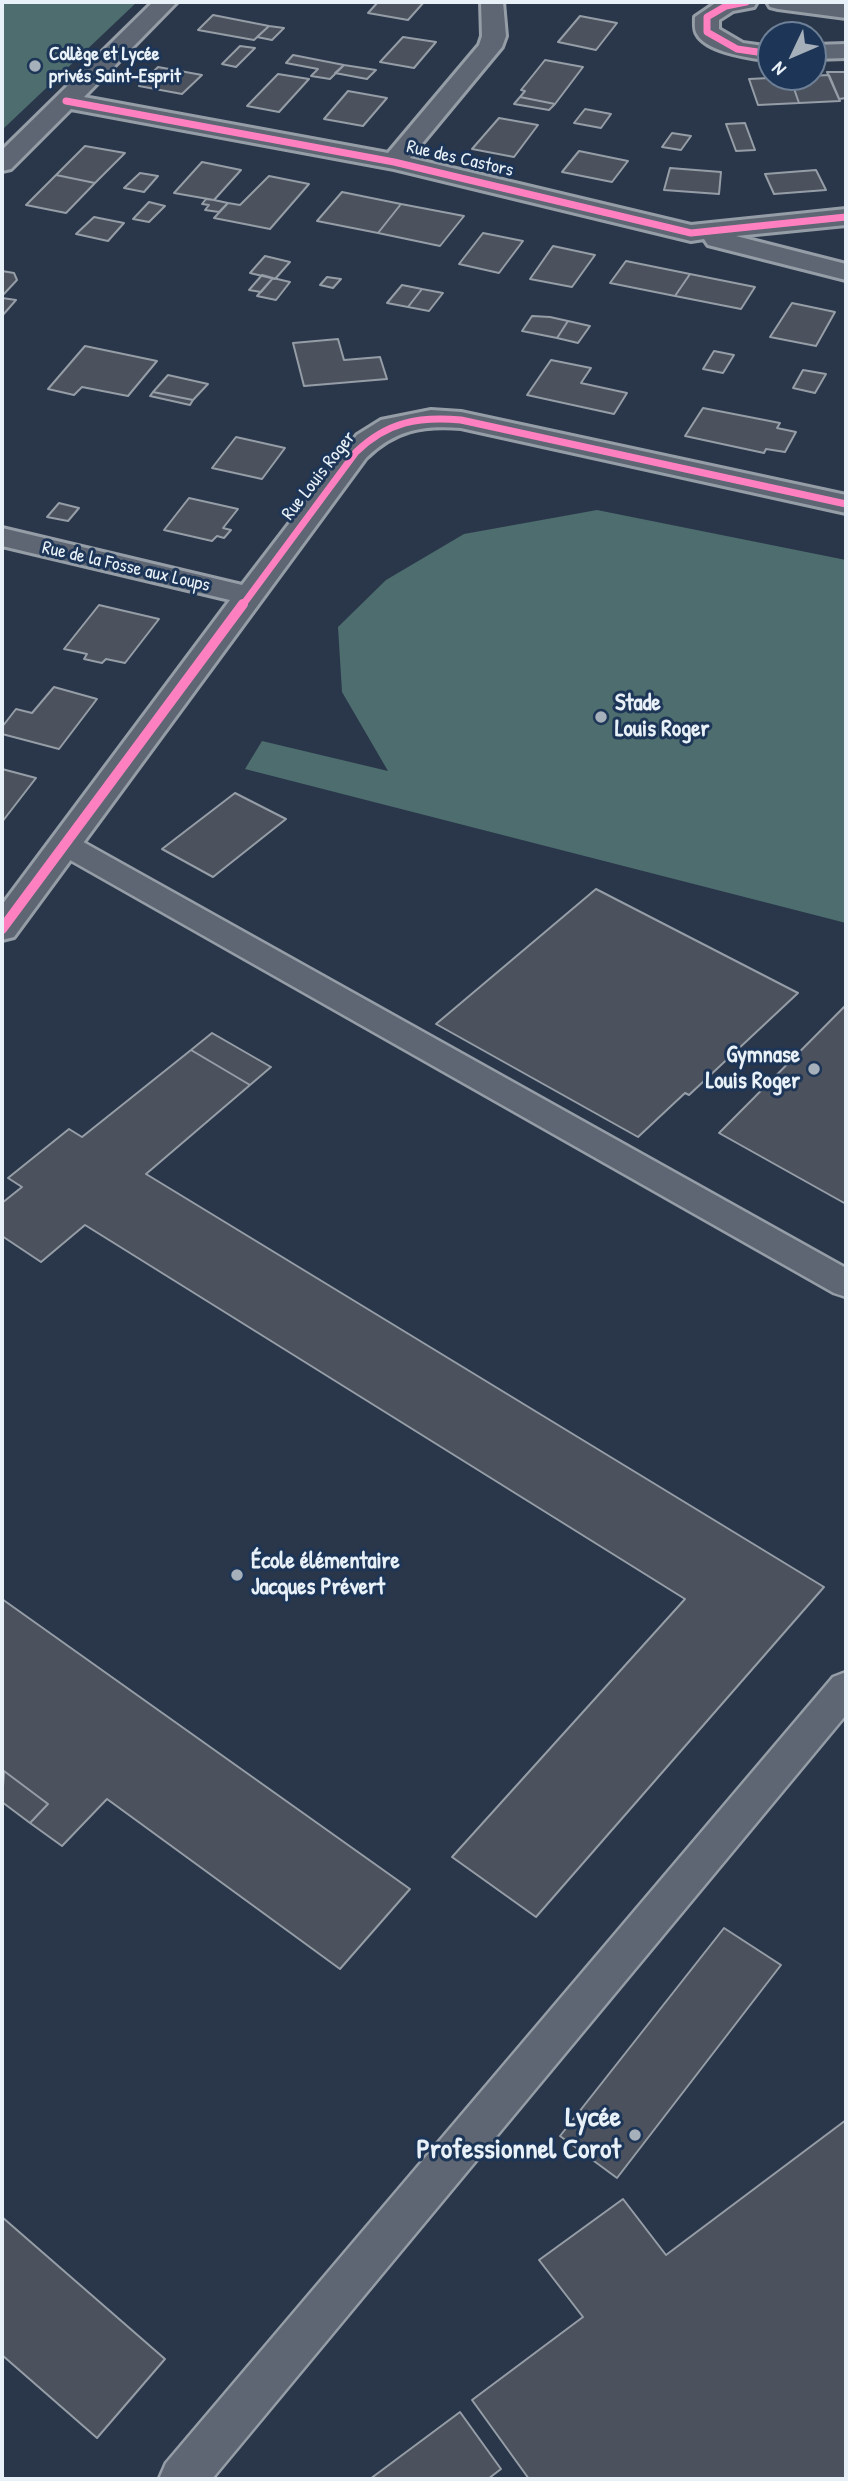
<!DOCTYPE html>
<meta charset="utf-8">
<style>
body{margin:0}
#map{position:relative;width:848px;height:2481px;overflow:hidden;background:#2a374a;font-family:"Patrick Hand",sans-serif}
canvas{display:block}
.frame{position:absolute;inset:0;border:4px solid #e8f1f8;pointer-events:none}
.north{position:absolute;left:757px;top:21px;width:70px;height:70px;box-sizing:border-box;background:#1d3557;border:2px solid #6e8097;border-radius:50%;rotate:226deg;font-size:19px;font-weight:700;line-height:28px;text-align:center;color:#e8f1f8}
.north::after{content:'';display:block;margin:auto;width:24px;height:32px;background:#a6b0bb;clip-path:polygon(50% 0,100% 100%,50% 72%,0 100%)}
</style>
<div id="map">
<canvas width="848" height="2481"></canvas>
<div class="frame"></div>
<div class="north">N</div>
</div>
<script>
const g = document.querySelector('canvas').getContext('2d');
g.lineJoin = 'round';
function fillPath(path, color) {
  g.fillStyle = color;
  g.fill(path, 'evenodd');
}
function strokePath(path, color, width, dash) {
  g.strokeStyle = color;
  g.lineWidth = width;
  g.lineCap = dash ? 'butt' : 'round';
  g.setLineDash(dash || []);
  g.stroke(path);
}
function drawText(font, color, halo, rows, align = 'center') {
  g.font = font + ' "Patrick Hand",sans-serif';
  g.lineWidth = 6;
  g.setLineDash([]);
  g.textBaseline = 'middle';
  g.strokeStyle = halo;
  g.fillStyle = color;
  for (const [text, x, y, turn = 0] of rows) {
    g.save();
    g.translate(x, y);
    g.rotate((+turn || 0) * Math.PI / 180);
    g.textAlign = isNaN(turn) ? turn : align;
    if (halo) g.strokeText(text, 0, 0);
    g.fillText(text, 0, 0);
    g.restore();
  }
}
fillPath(new Path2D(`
 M 2,2 L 137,2 L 2,130 Z
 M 597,510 L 846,560 L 846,923 L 245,769 L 262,741 L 388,771 L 342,692 L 338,627 L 386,580 L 464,534 Z`), '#4d6d6f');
const building = new Path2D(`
 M 378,2 L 424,2 L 408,20 L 368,13 Z
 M 213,15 L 269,26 L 254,40 L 198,30 Z
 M 580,16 L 617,23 L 596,50 L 558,42 Z
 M 269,26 L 284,28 L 272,40 L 257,37 Z
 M 403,37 L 436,42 L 414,68 L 380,62 Z
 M 240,46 L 255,48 L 236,67 L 222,64 Z
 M 293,55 L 298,56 L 344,65 L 330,79 L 311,76 L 318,69 L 286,63 Z
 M 545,60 L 583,67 L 555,104 L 520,97 L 525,91 L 521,90 Z
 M 344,65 L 376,70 L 367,79 L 335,73 Z
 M 158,67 L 202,75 L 182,94 L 139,86 Z
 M 827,72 L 846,72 L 846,98 L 839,99 Z
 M 278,74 L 309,79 L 279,112 L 247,106 Z
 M 829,75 L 840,101 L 799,103 L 790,77 Z
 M 790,77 L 799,103 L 758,105 L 749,79 Z
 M 348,91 L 387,98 L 363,126 L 324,119 Z
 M 520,97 L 555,104 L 549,110 L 514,104 Z
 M 585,109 L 611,114 L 601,128 L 574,123 Z
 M 499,118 L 538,125 L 514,157 L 472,149 Z
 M 745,123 L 755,150 L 736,151 L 726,124 Z
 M 672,133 L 691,136 L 681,150 L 662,147 Z
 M 85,146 L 125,153 L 95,183 L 56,175 Z
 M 579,151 L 628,161 L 612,182 L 562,172 Z
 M 202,162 L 241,170 L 214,200 L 174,193 Z
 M 670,168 L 721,172 L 719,194 L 664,190 Z
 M 816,170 L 826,190 L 774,194 L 765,174 Z
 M 140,173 L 158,176 L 144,192 L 124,188 Z
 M 56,175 L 95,183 L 66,213 L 26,205 Z
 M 269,176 L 309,184 L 270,229 L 214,218 L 228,203 L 240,205 Z
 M 342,192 L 401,204 L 378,233 L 317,221 Z
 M 206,199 L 214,200 L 228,203 L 219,212 L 205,210 L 209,205 L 202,204 Z
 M 149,202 L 165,206 L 149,222 L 133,219 Z
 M 401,204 L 464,216 L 440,246 L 378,233 Z
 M 94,217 L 124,223 L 108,241 L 76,234 Z
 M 483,233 L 523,241 L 499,273 L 459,264 Z
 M 553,246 L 595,255 L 572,287 L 530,279 Z
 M 265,256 L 290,262 L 275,279 L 250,273 Z
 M 626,261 L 690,274 L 675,296 L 610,283 Z
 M 2,271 L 14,273 L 17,280 L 2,296 Z
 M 690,274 L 755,287 L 741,309 L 675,296 Z
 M 262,275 L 273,278 L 261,292 L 249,290 Z
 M 327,277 L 341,279 L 333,288 L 320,285 Z
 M 273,278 L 290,282 L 276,300 L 257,296 Z
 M 402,285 L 422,289 L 408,307 L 387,303 Z
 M 422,289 L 443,293 L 429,311 L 408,307 Z
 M 2,298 L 16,300 L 2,316 Z
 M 792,303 L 835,312 L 816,346 L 770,337 Z
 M 532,316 L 550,317 L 568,321 L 557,338 L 522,331 Z
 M 568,321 L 590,326 L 578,343 L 557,338 Z
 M 338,339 L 344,360 L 380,357 L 387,379 L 304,386 L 293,343 Z
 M 85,346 L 157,361 L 128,396 L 82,387 L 74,395 L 48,389 Z
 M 714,351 L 734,355 L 723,373 L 703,369 Z
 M 551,360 L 591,368 L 581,383 L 627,393 L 614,414 L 527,395 Z
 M 803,370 L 826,374 L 815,393 L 793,388 Z
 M 168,375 L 208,384 L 193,400 L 153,392 Z
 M 153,392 L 193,400 L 190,405 L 150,396 Z
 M 703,408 L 780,423 L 777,428 L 796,432 L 785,452 L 766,449 L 764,453 L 685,436 Z
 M 236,437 L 285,448 L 262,479 L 212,468 Z
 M 189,498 L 238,509 L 223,528 L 231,530 L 224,538 L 217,536 L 212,541 L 164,530 Z
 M 59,503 L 79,508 L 68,521 L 47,517 Z
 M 99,605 L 159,619 L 125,663 L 106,659 L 102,663 L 84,659 L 87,654 L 64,649 Z
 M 54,687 L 97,699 L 59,749 L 2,734 L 2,727 L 16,709 L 32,713 Z
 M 2,769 L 36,778 L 2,822 Z
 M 235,793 L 286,819 L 213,877 L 162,849 Z
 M 596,889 L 798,993 L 689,1095 L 685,1093 L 638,1137 L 436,1024 Z
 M 846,1005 L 846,1204 L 719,1133 Z
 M 212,1033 L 271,1067 L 250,1085 L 191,1050 Z
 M 191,1050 L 250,1085 L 146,1174 L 824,1587 L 536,1917 L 452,1857 L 685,1599 L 85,1225 L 41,1262 L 2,1236 L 2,1203 L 22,1187 L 8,1178 L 69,1129 L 82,1137 Z
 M 2,1599 L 410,1889 L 340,1969 L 107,1799 L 62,1846 L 30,1823 L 48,1804 L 4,1771 L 2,1774 Z
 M 4,1771 L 48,1804 L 30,1823 L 2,1802 Z
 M 724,1928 L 781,1965 L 617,2178 L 560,2136 Z
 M 846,2120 L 846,2479 L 529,2479 L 472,2400 L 583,2317 L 539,2260 L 623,2199 L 666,2255 Z
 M 2,2217 L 165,2359 L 97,2438 L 2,2355 Z
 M 460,2412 L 501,2469 L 488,2479 L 370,2479 Z`);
fillPath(building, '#4c525d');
strokePath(building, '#959da7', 2);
const service = new Path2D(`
 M 66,836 L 76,838 L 846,1268 L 846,1297 L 834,1293 L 56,852 L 52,845 L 56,838 Z
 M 846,1672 L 846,1715 L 212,2479 L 159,2479 L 166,2463 L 833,1677 Z`);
const minor = new Path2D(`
 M 153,2 L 177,2 L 84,97 L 388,153 L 479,45 L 482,36 L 481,2 L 503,2 L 506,36 L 502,47 L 410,158 L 691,225 L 846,209 L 846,225 L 736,236 L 846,264 L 846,280 L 708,245 L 704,239 L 691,241 L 394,169 L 71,109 L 11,169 L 2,171 L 2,150 Z
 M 717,2 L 757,2 L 754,7 L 733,11 L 719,20 L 719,29 L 743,43 L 771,47 L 771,61 C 752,58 707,53 697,34 C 694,30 695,22 695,17 Z
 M 767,2 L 846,4 L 846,18 L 778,9 L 770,7 Z
 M 846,44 L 846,58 L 813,59 L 813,45 Z
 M 431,410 L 461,412 L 846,495 L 846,513 L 461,428 C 422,425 395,430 366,458 L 14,937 L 2,940 L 2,905 L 230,600 L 2,546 L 2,528 L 242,585 L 357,435 L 381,420 Z`);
strokePath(service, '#959da7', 5);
strokePath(minor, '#959da7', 6);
fillPath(service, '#5d6672');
fillPath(minor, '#5d6672');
strokePath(new Path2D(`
 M 746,2 L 726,6 L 707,17 L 707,32 L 737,49 L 771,54
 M 66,101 L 394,162 L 691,233 L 846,217
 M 242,606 L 356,452 C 387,422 419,416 461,420 L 846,504`), '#ff80c0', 7);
strokePath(new Path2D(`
 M 2,929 L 243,604`), '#ff80c0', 10);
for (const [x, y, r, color] of [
 [35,66,7,"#a6b0bb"],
 [601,717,7,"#a6b0bb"],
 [814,1069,7,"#a6b0bb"],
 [237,1575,7,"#a6b0bb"],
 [635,2135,7,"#a6b0bb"]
]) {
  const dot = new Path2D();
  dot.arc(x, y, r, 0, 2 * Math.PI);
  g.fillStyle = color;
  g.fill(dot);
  strokePath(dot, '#1d3557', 2.5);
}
drawText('bold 19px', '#e8f1f8', '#1d3557', [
 ["Collège et Lycée",49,55],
 ["privés Saint-Esprit",49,77]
], 'left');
drawText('19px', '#e8f1f8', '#1d3557', [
 ["Rue des Castors",460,159,13],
 ["Rue Louis Roger",319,476,-52],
 ["Rue de la Fosse aux Loups",126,567,13]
]);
drawText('bold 23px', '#e8f1f8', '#1d3557', [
 ["Stade",615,704],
 ["Louis Roger",615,730],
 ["Gymnase",800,1056,"right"],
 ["Louis Roger",800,1082,"right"],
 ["École élémentaire",251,1562],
 ["Jacques Prévert",251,1588]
], 'left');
drawText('bold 28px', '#e8f1f8', '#1d3557', [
 ["Lycée",621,2119],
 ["Professionnel Corot",621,2151]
], 'right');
</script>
